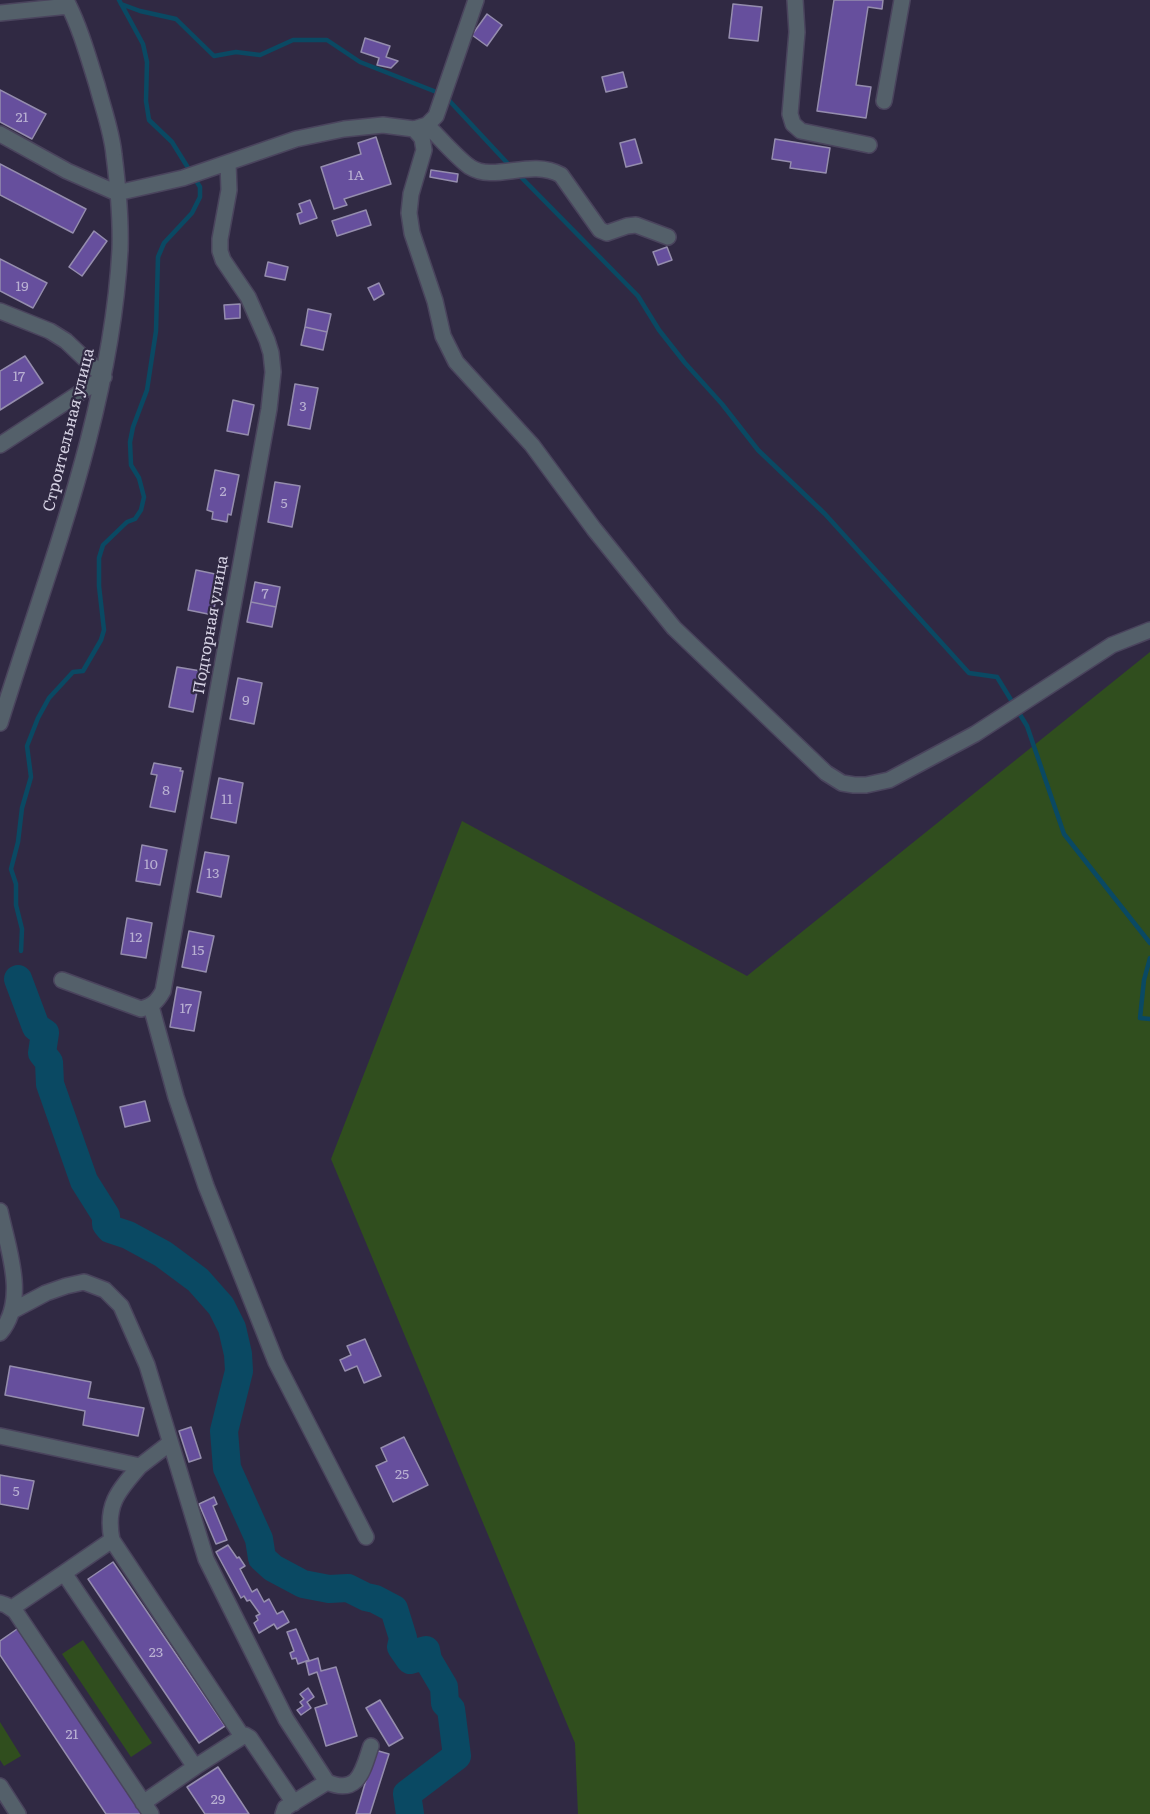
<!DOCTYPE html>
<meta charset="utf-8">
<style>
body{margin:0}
canvas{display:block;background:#302943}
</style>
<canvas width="1150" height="1814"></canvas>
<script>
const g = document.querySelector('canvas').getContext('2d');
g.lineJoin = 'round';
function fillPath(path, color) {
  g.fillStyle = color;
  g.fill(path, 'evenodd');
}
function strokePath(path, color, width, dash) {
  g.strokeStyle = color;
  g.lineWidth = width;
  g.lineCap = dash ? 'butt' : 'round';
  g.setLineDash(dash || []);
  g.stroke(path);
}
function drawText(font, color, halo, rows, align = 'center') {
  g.font = font + ' Literata,serif';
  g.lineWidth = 4.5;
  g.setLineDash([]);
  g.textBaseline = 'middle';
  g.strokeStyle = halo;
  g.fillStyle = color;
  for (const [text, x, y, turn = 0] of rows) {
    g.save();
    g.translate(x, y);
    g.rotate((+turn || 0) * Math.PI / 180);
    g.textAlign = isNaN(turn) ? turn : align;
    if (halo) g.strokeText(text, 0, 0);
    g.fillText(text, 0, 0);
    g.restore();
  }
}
fillPath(new Path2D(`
 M 1150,652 L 1150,1814 L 578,1814 L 575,1743 L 331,1159 L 462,821 L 747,976 Z
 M 83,1640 L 152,1743 L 131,1757 L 62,1654 Z
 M 0,1722 L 21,1756 L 4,1766 L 0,1760 Z`), '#304e1e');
strokePath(new Path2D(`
 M 121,4 L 140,11 L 176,19 L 214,56 L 236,52 L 260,55 L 293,40 L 327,40 L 360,62 L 444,95 L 511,167
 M 517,173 L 638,296 L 659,330 L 685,363 L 722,404 L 758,450 L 825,514 L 969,673 L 997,677 L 1027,726 L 1064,834 L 1150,943
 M 21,951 L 22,929 L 16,905 L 16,884 L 11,869 L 18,842 L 22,808 L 31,777 L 27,746 L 38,718 L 49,698 L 73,672 L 83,671 L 101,640 L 104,630 L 99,586 L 99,558 L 103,545 L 127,522 L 135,519 L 141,510 L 144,497 L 139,478 L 131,465 L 130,442 L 133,427 L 147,390 L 156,331 L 158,257 L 164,243 L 192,213 L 200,197 L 200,187 L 172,142 L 149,120 L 146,101 L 147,62 L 143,44 L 119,0
 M 1150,958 L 1144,980 L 1140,1018 L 1150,1019`), '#0a4963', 4.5);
strokePath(new Path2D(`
 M 18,979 L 36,1027 L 45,1033 L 42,1053 L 49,1062 L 50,1084 L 84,1181 L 106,1216 L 106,1224 L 110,1229 L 128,1235 L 163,1254 L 198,1280 L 221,1306 L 232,1328 L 238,1354 L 239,1371 L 224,1431 L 227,1468 L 259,1539 L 262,1558 L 273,1568 L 303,1584 L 329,1589 L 348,1588 L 366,1597 L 375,1599 L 394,1609 L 403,1638 L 401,1647 L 410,1660 L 417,1658 L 418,1652 L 426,1650 L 428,1660 L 444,1687 L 445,1703 L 451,1709 L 457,1756 L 407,1794 L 410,1814`), '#0a4963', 28);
const building = new Path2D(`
 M 834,0 L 883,0 L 882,9 L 868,7 L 856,85 L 871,87 L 866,118 L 817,111 Z
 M 733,4 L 762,7 L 758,41 L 729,38 Z
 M 487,14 L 502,25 L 487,46 L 472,35 Z
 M 365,38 L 390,46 L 386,57 L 398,61 L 391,68 L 377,65 L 379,58 L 361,52 Z
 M 623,72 L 627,87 L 606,92 L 602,77 Z
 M 0,90 L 46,114 L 32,139 L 0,122 Z
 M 376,137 L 391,184 L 344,199 L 347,205 L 334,209 L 321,167 L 361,154 L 358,143 Z
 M 635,139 L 642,163 L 626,167 L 620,143 Z
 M 775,139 L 830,148 L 826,173 L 790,168 L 791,162 L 772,159 Z
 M 0,164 L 86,209 L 73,233 L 0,195 Z
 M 431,170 L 458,174 L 457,182 L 430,177 Z
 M 310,200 L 317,218 L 300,224 L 297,214 L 302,212 L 299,204 Z
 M 366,210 L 371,225 L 337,236 L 332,221 Z
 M 94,231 L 107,241 L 82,276 L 69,267 Z
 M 667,247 L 672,260 L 658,265 L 653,252 Z
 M 0,259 L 47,283 L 33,308 L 0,291 Z
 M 268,262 L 288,267 L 285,280 L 265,276 Z
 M 379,283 L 384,294 L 374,300 L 368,288 Z
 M 240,304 L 240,318 L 225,319 L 224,305 Z
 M 308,309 L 331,314 L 327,332 L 305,327 Z
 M 305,327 L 327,332 L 323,350 L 301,345 Z
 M 25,356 L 43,383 L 0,410 L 0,371 Z
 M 295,384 L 318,388 L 310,429 L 288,425 Z
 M 233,400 L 254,405 L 248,435 L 227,431 Z
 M 215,470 L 239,475 L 231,515 L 228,514 L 227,522 L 212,519 L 213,512 L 207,510 Z
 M 275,482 L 300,486 L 292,527 L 268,522 Z
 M 196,570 L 220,575 L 213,615 L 188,610 Z
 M 255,582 L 280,587 L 276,607 L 251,602 Z
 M 251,602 L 276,607 L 272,627 L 247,622 Z
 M 177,667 L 201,671 L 193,712 L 169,707 Z
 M 238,678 L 262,683 L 254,724 L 230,719 Z
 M 154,763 L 181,768 L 180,771 L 183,771 L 175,812 L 150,807 L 157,775 L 151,774 Z
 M 219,778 L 243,783 L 236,823 L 211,818 Z
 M 142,845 L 167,850 L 160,885 L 136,881 Z
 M 205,852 L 229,856 L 221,897 L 197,892 Z
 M 127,918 L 152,923 L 146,958 L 121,954 Z
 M 189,931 L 214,936 L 206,972 L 182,967 Z
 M 177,987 L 201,992 L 194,1031 L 170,1027 Z
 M 145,1101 L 150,1121 L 125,1127 L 120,1107 Z
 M 365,1339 L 381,1376 L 364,1383 L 357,1366 L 345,1371 L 340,1360 L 351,1355 L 347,1346 Z
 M 10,1366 L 91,1382 L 88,1398 L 144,1408 L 138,1436 L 83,1425 L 85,1411 L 5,1395 Z
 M 191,1427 L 201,1458 L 189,1462 L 179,1431 Z
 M 404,1437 L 428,1485 L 393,1502 L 376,1466 L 387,1461 L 381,1448 Z
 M 0,1475 L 34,1481 L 28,1509 L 0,1504 Z
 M 214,1497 L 217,1504 L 213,1506 L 227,1540 L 216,1544 L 199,1504 Z
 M 228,1545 L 237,1558 L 239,1557 L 245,1566 L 240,1569 L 252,1592 L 257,1589 L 264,1602 L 269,1599 L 277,1614 L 283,1611 L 289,1622 L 277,1629 L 274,1624 L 259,1633 L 254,1623 L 258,1620 L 256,1616 L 260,1614 L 250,1600 L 247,1601 L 244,1596 L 241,1598 L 216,1552 Z
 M 113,1562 L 225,1726 L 199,1743 L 88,1579 Z
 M 20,1627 L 145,1814 L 106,1814 L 0,1655 L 0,1641 Z
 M 296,1629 L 309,1660 L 298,1664 L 296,1658 L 292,1659 L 290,1653 L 294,1651 L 287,1632 Z
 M 318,1658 L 321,1671 L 336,1667 L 357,1736 L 326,1746 L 315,1708 L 327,1704 L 317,1672 L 309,1675 L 306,1662 Z
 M 308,1688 L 314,1697 L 307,1702 L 311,1708 L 301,1715 L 297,1710 L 303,1706 L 300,1702 L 304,1699 L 300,1694 Z
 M 380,1700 L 403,1738 L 389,1746 L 366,1708 Z
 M 375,1750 L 389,1754 L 370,1814 L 356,1814 Z
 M 218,1767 L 249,1814 L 205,1814 L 187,1787 Z`);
fillPath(building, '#664f9d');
strokePath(building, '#958dae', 1.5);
const minor = new Path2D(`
 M 795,0 L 797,32 L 790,114 L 793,124 L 801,131 L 869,145
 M 0,13 L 69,6
 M 884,101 L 902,0
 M 427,125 C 439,137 457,158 470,167 C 495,183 530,158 561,175 L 600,230 L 607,233 L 627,226 L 636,225 L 668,237
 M 414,129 L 422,138 L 424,150 L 411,194 L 409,213 L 412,233 L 435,301 L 443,336 L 456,362 L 532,445 L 594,529 L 674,628 L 826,773 L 842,783 L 854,785 L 866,785 L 889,780 L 975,734 L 1112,645 L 1150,630
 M 0,134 L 67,171 L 117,193 L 183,178 L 296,139 L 344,129 L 383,125 L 414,129 L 427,125 L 436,116 L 476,0
 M 0,311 L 50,331 L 66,341 L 104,377 L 0,445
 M 0,723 C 48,568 111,413 120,250 C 121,220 118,186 114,155 C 112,132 103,108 97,85 C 88,56 80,27 66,0
 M 62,980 L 141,1009 C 152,1006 157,1002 163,991 L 269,409 L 273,372 L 271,353 L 267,340 L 248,297 L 223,260 L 220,251 L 220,239 L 229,190 L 228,163
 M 151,1006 L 176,1097 L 206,1186 L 276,1362 L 366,1537
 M 0,1211 C 8,1249 28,1300 0,1333
 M 12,1311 L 46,1293 L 66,1286 L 84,1282 L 105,1290 L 121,1306 L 147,1365 L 206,1559 L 286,1719 L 327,1782 C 359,1796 363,1769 371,1746
 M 0,1436 L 140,1466 L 170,1443
 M 112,1540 C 105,1505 118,1491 140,1466
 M 0,1603 L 6,1605 L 15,1611 L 151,1814
 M 12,1608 L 64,1573
 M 195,1767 L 245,1735 L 250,1738 L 294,1803
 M 0,1786 L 18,1814
 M 143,1803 L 195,1767 L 64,1573 L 112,1540 L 242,1736
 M 283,1814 L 285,1808 L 327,1782`);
strokePath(minor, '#4a445d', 18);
strokePath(minor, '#54606a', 15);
drawText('14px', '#b9b0d2', null, [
 ["21",22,118],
 ["1А",356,176],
 ["19",22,287],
 ["17",19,377],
 ["3",303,407],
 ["2",223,492],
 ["5",284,504],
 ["7",265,594],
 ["9",246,701],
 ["8",166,791],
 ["11",227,800],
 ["10",151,865],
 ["13",213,874],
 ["12",136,938],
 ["15",198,951],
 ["17",186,1009],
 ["25",402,1475],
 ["5",16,1492],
 ["23",156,1653],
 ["21",72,1735],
 ["29",218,1800]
]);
drawText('16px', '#d5d1e3', '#302943', [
 ["Строительная улица",69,430,-76],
 ["Подгорная улица",211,625,-80]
]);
</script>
